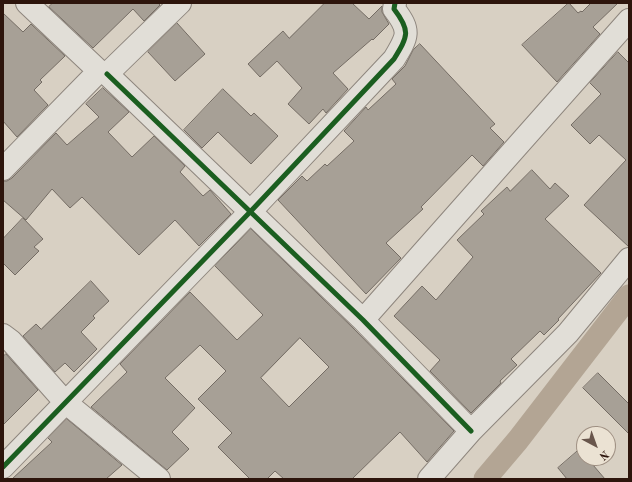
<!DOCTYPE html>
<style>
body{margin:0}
#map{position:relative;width:632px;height:482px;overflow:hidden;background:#d8d0c3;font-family:"Old Standard TT",serif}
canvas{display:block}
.frame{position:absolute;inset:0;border:4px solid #2d150c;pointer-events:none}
.north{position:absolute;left:576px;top:426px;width:40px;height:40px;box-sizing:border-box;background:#ebe2d3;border:1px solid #9f9083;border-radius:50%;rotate:139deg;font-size:11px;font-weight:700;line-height:16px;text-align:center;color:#2d150c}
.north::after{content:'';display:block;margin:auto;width:14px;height:18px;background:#69564c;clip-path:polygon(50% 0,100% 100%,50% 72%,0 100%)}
</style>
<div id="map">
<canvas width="632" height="482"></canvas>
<div class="frame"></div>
<div class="north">N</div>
</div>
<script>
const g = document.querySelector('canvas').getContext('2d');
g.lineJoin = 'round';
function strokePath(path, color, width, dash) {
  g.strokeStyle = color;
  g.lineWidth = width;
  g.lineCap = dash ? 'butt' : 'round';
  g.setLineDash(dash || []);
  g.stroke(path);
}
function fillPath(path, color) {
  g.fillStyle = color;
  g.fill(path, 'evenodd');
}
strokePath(new Path2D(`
 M 485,479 L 518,440 L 629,296`), '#b3a594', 23);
const building = new Path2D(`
 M 53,3 L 158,3 L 160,5 L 144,21 L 133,9 L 93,48 L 49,7 Z
 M 325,3 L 352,3 L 369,19 L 382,6 L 382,12 L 389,24 L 373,40 L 372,39 L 333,73 L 348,89 L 326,113 L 323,109 L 309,124 L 288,104 L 302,88 L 277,61 L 260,77 L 248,64 L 283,31 L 289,38 Z
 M 569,3 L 578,13 L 581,11 L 582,12 L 591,3 L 618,3 L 593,27 L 600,34 L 557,82 L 522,45 Z
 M 3,13 L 23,32 L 31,24 L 65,56 L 40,80 L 42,82 L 34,90 L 48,105 L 17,137 L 3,121 Z
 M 177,23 L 205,54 L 175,81 L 148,52 Z
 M 420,44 L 495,124 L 490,128 L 504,142 L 483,166 L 472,155 L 421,207 L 423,209 L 386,243 L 401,258 L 366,294 L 278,200 L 302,176 L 307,181 L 325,164 L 327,166 L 354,141 L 344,131 L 366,107 L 368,110 L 396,84 L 392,79 L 405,66 L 413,50 Z
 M 618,52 L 629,63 L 629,247 L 584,205 L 626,160 L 599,135 L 590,144 L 571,125 L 601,94 L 590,83 Z
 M 103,88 L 129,112 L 108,132 L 132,157 L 154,136 L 185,166 L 180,172 L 203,196 L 210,190 L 231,214 L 199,246 L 175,220 L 139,255 L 82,197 L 70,208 L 52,189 L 26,220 L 3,200 L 3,181 L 7,181 L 12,178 L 56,133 L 67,145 L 99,117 L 86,104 Z
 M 223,89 L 251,116 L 254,113 L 278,136 L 251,164 L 218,132 L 202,148 L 184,130 Z
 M 532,170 L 550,189 L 555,183 L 569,196 L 545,219 L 601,273 L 558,319 L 559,320 L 544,335 L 540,331 L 511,359 L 517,365 L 500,381 L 501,383 L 471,413 L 430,371 L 440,360 L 394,316 L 422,286 L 436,300 L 473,257 L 457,240 L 484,214 L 481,211 L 507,187 L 510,191 Z
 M 23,218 L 43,239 L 34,247 L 39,251 L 15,275 L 3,263 L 3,239 Z
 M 251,229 L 354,329 L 454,431 L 427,462 L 400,432 L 352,479 L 284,479 L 275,471 L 267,479 L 250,479 L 218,447 L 232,433 L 198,399 L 226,371 L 200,345 L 165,378 L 195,408 L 172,432 L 189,449 L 167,470 L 91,407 L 127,372 L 120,364 L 190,292 L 237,340 L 263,315 L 215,266 ZM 300,338 L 329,367 L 289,407 L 261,378 Z
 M 91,281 L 109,301 L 93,316 L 95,318 L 81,332 L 97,349 L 74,372 L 65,363 L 55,372 L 23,336 L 36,324 L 41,329 Z
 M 6,354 L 38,390 L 3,425 L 3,357 Z
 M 598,373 L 629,404 L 629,434 L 583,388 Z
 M 67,419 L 122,465 L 106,479 L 12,479 L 52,442 L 48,438 Z
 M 580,449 L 584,454 L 584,458 L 587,458 L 605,479 L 567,479 L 558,468 Z`);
fillPath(building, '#a7a096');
strokePath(building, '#746c64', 1);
const minor = new Path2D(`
 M 27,3 L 99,71
 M 107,74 L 363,320 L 471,431
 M 3,169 L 99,71 L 107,74 L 180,3
 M 363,320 L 629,20
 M 3,335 L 11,341 L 65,402 L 159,479
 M 3,467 L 251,211 L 394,59 C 408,36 411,31 394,9 L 395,3
 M 429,479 L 471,431 L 568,333 L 629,259`);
strokePath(minor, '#8d857d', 24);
strokePath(minor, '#e1ded7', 22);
strokePath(new Path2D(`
 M 107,74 L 363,320 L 471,431
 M 3,467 L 251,211 L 394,59 C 408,36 411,31 394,9 L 395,3`), '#1b5e20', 5);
</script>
